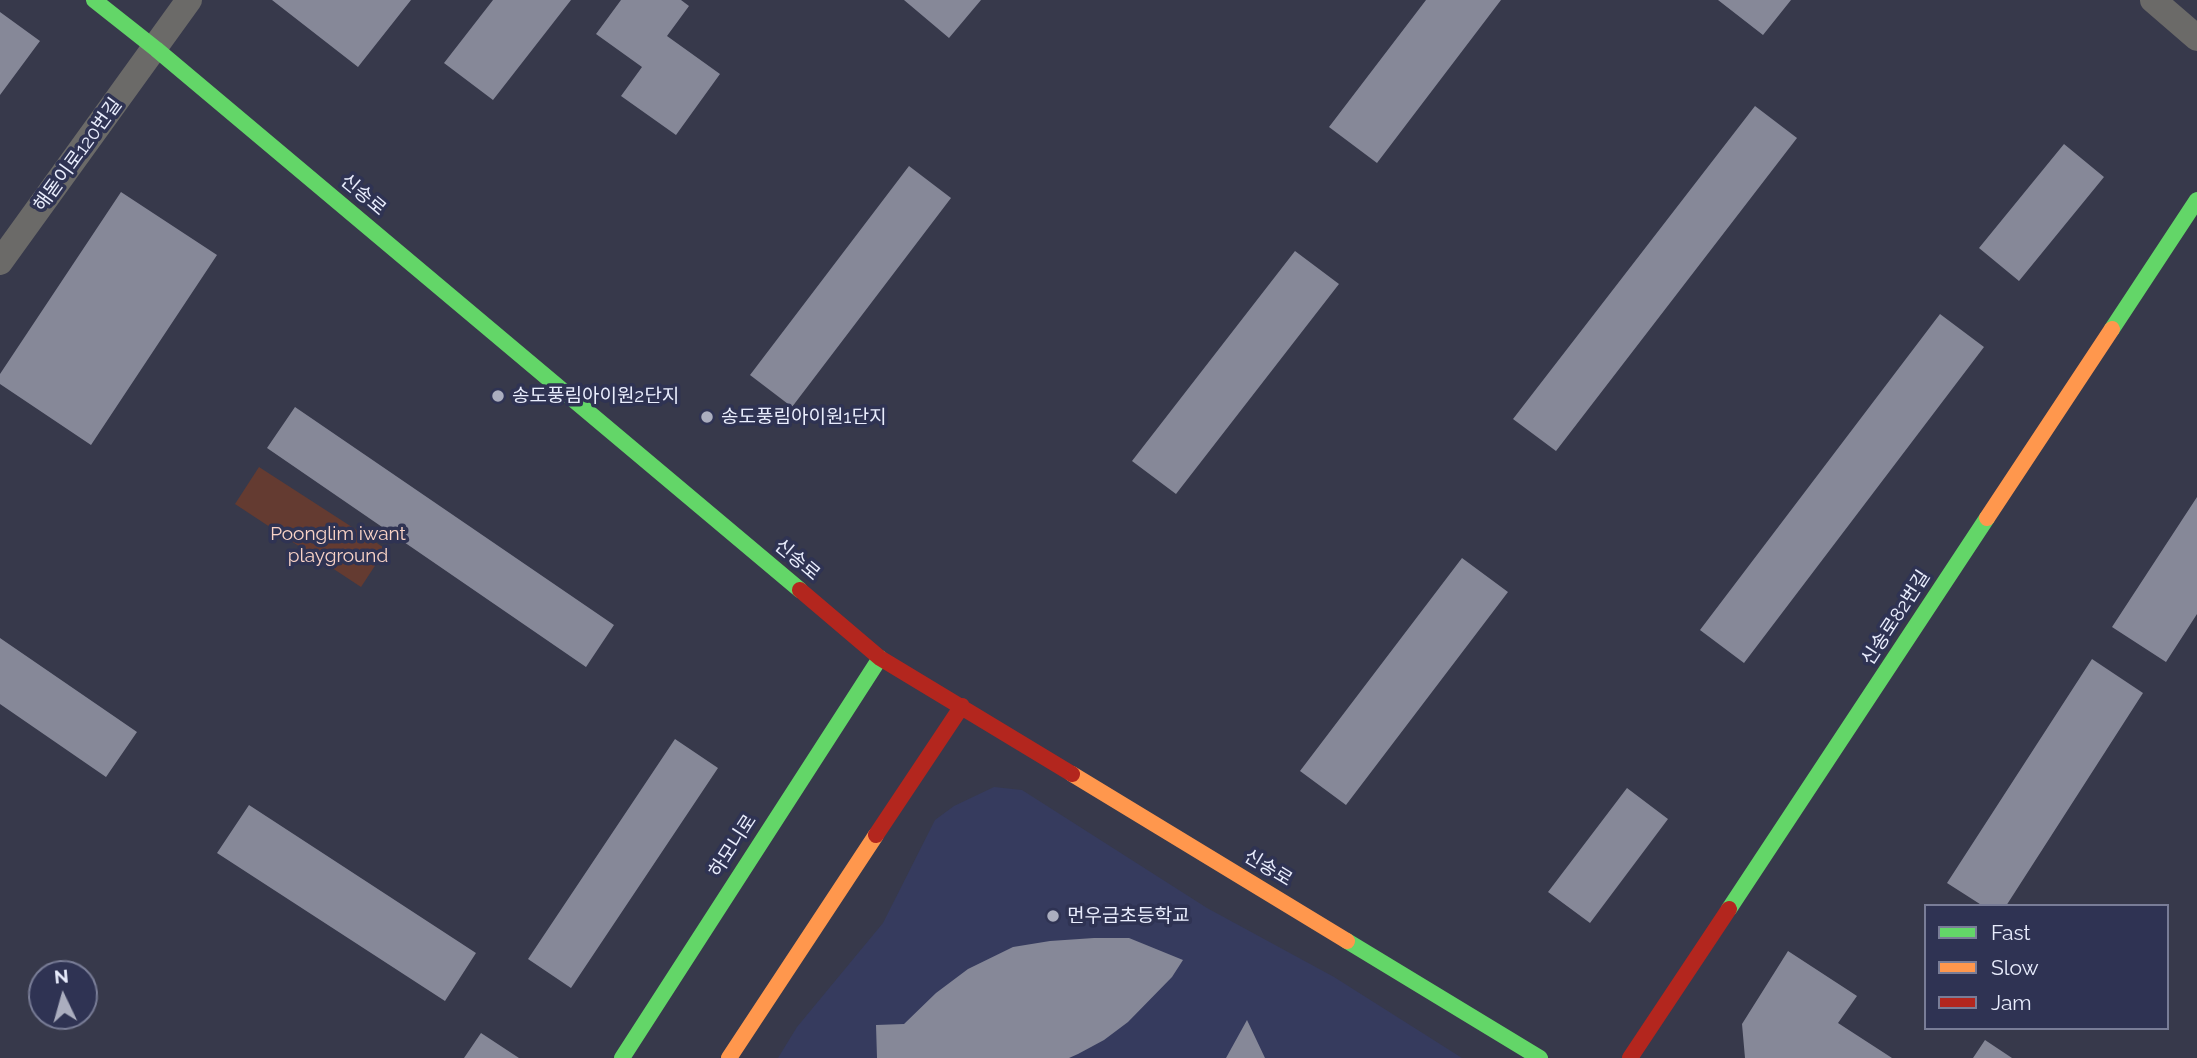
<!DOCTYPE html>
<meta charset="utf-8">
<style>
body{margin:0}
#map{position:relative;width:2197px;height:1058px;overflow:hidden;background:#37394b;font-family:Raleway,sans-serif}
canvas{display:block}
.legend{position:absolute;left:1924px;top:904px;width:245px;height:126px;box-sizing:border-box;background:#2f3353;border:2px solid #797d97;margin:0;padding:9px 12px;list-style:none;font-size:21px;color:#e9edfd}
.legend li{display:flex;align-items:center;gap:14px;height:35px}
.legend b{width:35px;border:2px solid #797d97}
.north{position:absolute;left:28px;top:960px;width:70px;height:70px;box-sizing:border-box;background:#2f3353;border:2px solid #797d97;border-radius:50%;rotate:355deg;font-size:19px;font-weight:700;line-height:28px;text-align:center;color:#e9edfd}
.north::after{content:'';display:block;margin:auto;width:24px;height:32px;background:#abaebf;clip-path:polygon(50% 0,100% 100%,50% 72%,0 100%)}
</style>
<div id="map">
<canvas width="2197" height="1058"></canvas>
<ul class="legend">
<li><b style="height:9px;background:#63d668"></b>Fast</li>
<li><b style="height:9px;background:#ff974d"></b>Slow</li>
<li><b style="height:9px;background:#b3261e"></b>Jam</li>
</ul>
<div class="north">N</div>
</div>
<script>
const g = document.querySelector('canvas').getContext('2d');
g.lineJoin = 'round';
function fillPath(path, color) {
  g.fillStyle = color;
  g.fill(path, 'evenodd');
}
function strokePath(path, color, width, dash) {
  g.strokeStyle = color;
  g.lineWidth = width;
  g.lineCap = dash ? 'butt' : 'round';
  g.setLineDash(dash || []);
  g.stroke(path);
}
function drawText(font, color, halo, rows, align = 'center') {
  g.font = font + ' Raleway,"Noto Sans KR",sans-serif';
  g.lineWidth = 7;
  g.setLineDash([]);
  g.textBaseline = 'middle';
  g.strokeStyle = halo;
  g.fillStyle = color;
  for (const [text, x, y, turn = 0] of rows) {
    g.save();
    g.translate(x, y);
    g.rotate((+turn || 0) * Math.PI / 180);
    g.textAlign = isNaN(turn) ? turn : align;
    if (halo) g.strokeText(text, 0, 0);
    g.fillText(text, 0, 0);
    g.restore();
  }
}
fillPath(new Path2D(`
 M 994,787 L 1022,790 L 1207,908 L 1334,977 L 1462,1058 L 778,1058 L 797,1027 L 883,923 L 935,820 L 954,806 Z`), '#363b5e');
fillPath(new Path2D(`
 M 259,467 L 386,549 L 361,587 L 235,504 Z`), '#643b31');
fillPath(new Path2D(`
 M 272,0 L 411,0 L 358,67 Z
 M 493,0 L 571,0 L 493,100 L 444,63 Z
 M 621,0 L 681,0 L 689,6 L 667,36 L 720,74 L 676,135 L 621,96 L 642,67 L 596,34 Z
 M 904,0 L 981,0 L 949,38 Z
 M 1426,0 L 1501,0 L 1377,163 L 1329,127 Z
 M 1718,0 L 1791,0 L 1763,35 Z
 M 0,12 L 40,41 L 0,95 Z
 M 1755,106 L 1797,138 L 1556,451 L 1513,419 Z
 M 2064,144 L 2104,177 L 2019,281 L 1979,248 Z
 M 909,166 L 951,198 L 792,407 L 750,375 Z
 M 121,192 L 217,255 L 91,445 L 0,384 L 0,374 Z
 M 1295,251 L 1339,284 L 1176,494 L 1132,461 Z
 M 1940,314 L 1984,347 L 1744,663 L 1700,630 Z
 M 295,407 L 614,625 L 586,667 L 267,448 Z
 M 2197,497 L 2197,614 L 2166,662 L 2112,627 Z
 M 1462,558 L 1508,592 L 1346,805 L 1300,771 Z
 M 0,638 L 137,732 L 106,777 L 0,704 Z
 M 2092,659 L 2143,693 L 2006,906 L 1983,906 L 1947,883 Z
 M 675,739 L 718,768 L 571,988 L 528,959 Z
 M 1627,788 L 1668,819 L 1590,923 L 1548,892 Z
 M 249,805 L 476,953 L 445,1001 L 217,853 Z
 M 1094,938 L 1129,938 L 1183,960 L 1172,977 L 1128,1022 L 1104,1040 L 1078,1054 L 1069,1058 L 877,1058 L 876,1025 L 904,1024 L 936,993 L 968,969 L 1013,947 L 1050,941 Z
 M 1788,951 L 1857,996 L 1838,1023 L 1892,1058 L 1745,1058 L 1742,1024 Z
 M 1247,1020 L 1265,1058 L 1226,1058 Z
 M 481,1033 L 519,1058 L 464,1058 Z
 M 1985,1040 L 2012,1058 L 1973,1058 Z`), '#868898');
strokePath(new Path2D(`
 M 2153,0 L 2197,38
 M 0,262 L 189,0`), '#6b6a68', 26);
strokePath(new Path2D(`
 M 94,0 L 156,49 L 800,590
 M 2112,329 L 2197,200
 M 1729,909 L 1987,518
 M 1347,941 L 1540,1058
 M 622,1058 L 880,658`), '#63d668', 16);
strokePath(new Path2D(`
 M 1987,518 L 2112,329
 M 1072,774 L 1347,941
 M 729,1058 L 876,835`), '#ff974d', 16);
strokePath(new Path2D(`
 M 800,590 L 880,658 L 1072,774
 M 876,835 L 962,706
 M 1630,1058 L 1729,909`), '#b3261e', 16);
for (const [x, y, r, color] of [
 [498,396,7,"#abaebf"],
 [707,417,7,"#abaebf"],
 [1053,916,7,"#abaebf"]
]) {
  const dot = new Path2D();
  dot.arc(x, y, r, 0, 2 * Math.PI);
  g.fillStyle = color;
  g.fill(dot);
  strokePath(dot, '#2f3353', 2.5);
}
drawText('19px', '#e9edfd', '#2f3353', [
 ["해돋이로120번길",78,155,-54],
 ["신송로",363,195,40],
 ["신송로",797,560,40],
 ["신송로82번길",1896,618,-57],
 ["하모니로",733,846,-57],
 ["신송로",1268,868,31]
]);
drawText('19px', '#e9edfd', '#2f3353', [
 ["송도풍림아이원2단지",512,396],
 ["송도풍림아이원1단지",721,417],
 ["먼우금초등학교",1067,916]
], 'left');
drawText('19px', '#f9d3c7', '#2f3353', [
 ["Poonglim iwant",338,534],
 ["playground",338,556]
]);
</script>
